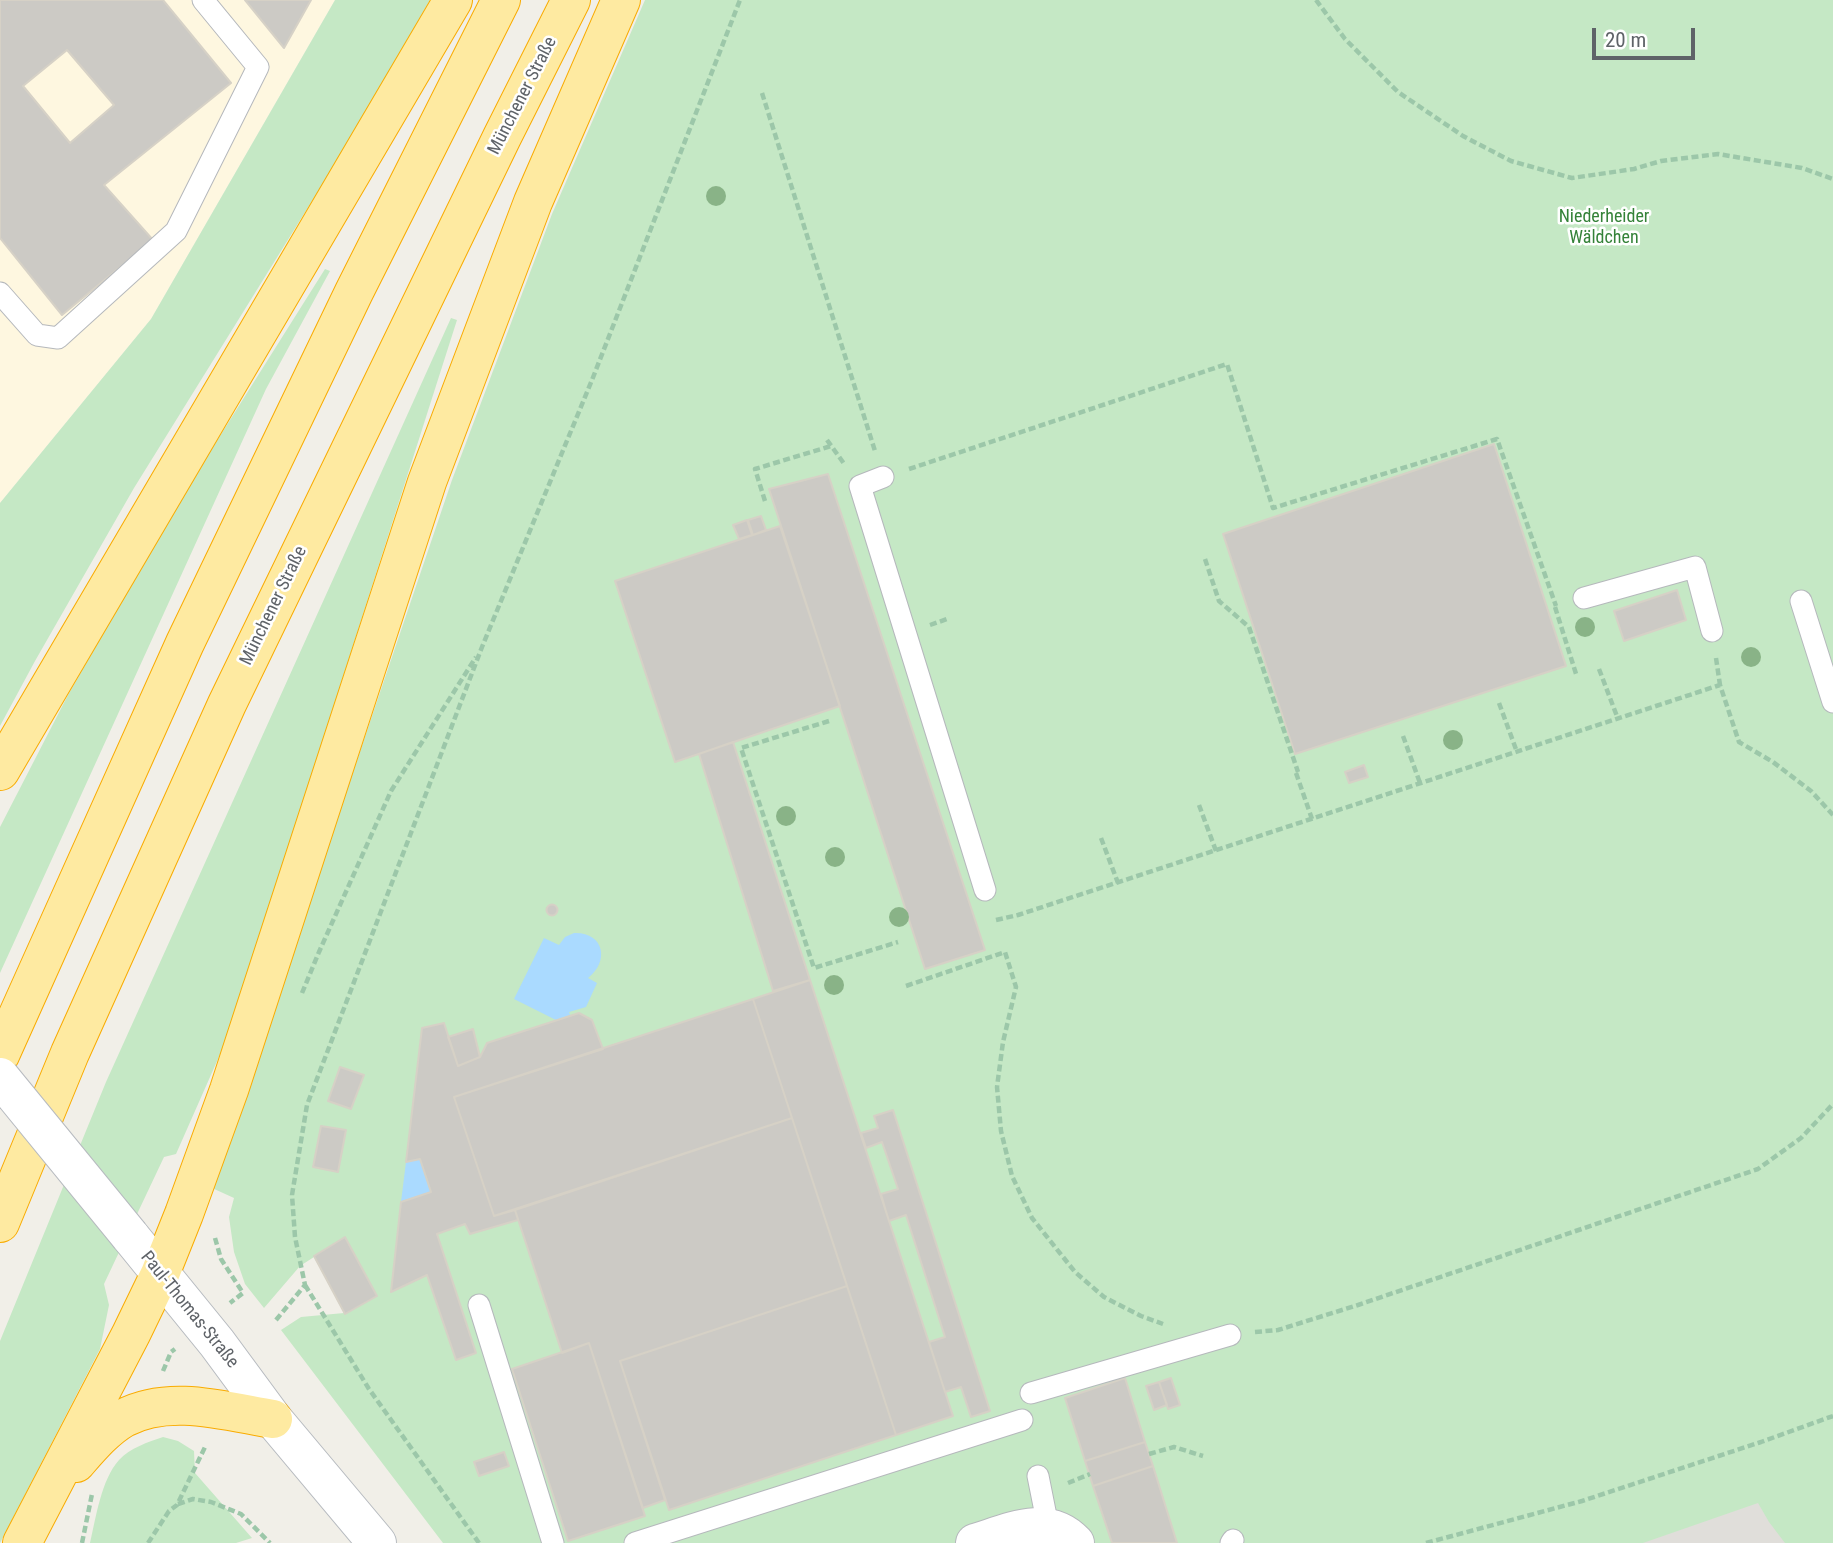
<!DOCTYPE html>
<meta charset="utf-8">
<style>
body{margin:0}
#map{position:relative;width:1833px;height:1543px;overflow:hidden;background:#f1efe8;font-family:"Roboto Condensed",sans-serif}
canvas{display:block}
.scale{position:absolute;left:1592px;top:28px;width:103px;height:32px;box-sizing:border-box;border:4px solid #5f6368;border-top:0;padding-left:9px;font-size:21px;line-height:24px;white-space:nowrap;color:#5f6368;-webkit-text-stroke:5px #fff;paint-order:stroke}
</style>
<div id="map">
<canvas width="1833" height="1543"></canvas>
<div class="scale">20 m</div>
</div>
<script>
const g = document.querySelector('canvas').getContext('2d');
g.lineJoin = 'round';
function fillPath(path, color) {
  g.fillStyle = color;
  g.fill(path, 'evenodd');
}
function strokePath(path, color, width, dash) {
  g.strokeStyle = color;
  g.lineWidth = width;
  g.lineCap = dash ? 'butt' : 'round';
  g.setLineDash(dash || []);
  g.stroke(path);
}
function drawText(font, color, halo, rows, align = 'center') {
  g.font = font + ' "Roboto Condensed",sans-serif';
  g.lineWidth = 5;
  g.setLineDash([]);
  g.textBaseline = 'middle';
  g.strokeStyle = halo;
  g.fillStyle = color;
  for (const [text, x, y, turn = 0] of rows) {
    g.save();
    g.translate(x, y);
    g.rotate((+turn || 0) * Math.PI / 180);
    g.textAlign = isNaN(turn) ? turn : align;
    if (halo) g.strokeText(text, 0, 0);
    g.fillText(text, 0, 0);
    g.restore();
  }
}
fillPath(new Path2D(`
 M 0,0 L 335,0 L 151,319 L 0,503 Z`), '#fef7e0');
fillPath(new Path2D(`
 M 1752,1494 L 1833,1543 L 1611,1543 Z`), '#e0deda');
fillPath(new Path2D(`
 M 335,0 L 430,0 L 343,151 L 134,488 L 35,661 L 0,726 L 0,503 L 151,319 Z
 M 645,0 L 1833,0 L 1833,1543 L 1785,1543 L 1769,1522 L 1758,1503 L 1643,1543 L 443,1543 L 281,1330 L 301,1317 L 344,1313 L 314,1257 L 300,1266 L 264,1308 L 245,1284 L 234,1252 L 229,1217 L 234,1198 L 212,1188 L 452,480 L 552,214 Z
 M 325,269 L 330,271 L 266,389 L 0,973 L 0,827 L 68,695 L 179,501 Z
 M 451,318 L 457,320 L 229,1034 L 176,1154 L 164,1157 L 104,1284 L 109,1305 L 100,1349 L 0,1543 L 0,1341 L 106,1082 Z
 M 163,1437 L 178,1441 L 194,1451 L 195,1473 L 252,1538 L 236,1543 L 90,1543 C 96,1518 101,1480 119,1460 C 130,1448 148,1442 163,1437 Z`), '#c5e8c5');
fillPath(new Path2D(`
 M 574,933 C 604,932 610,961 588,978 L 597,983 L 586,1007 L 569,1012 L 570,1015 L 556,1020 L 514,999 L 544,938 L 559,945 L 565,937 Z
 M 420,1159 L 431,1192 L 401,1202 L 406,1162 Z`), '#aadaff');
const building = new Path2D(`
 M 0,0 L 163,0 L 231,83 L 104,185 L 153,240 L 62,315 L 0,238 ZM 67,50 L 114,105 L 70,143 L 23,86 Z
 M 245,0 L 311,0 L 284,48 Z
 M 1494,444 L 1566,666 L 1295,754 L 1223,534 Z
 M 828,474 L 985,950 L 925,969 L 769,489 Z
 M 761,516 L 766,530 L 753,535 L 748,520 Z
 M 747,520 L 752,535 L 739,539 L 733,525 Z
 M 780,526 L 840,706 L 675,762 L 615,581 Z
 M 1677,590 L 1686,620 L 1624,641 L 1614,611 Z
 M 733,742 L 810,980 L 773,991 L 699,754 Z
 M 1364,765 L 1368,777 L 1349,783 L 1345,772 Z
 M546.5 910a5.5 5.5 0 1 1 11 0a5.5 5.5 0 1 1-11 0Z
 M 810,980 L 953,1416 L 896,1435 L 753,999 Z
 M 753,999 L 792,1118 L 494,1216 L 454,1097 Z
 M 579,1013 L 592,1020 L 603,1049 L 454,1097 L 494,1216 L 515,1210 L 518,1220 L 470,1234 L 465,1224 L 437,1234 L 476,1353 L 456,1360 L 427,1275 L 391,1292 L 401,1202 L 431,1192 L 420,1159 L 406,1162 L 422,1028 L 444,1023 L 458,1066 L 480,1057 L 487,1043 Z
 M 473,1029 L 480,1057 L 458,1066 L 448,1037 Z
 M 340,1067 L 364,1075 L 351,1109 L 328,1101 Z
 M 893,1110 L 990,1411 L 971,1417 L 961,1387 L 945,1392 L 929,1342 L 945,1337 L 906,1215 L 889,1221 L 885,1208 L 881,1194 L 898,1189 L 882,1142 L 866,1148 L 861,1133 L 878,1128 L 874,1116 Z
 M 792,1118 L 847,1286 L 620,1361 L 665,1500 L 643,1508 L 589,1343 L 562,1353 L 515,1210 Z
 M 321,1126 L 346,1130 L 338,1172 L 313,1167 Z
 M 345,1237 L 377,1296 L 345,1314 L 314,1256 Z
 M 847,1286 L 896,1435 L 669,1510 L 620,1361 Z
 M 589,1343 L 645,1516 L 568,1541 L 512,1369 Z
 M 1125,1378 L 1145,1442 L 1085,1461 L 1065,1398 Z
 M 1171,1378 L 1180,1405 L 1168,1409 L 1159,1382 Z
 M 1159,1382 L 1167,1405 L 1154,1410 L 1146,1386 Z
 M 1145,1442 L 1153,1466 L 1093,1486 L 1085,1461 Z
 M 504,1452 L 509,1466 L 479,1476 L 474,1462 Z
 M 1153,1466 L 1177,1543 L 1112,1543 L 1093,1486 Z`);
fillPath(building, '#cccac5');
strokePath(building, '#d6d1c6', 2);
const service = new Path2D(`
 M 0,293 L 37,335 L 58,338 L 176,231 L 258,67 L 203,0
 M 883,477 L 860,486 L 985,890
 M 1584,598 L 1695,567 L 1712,631
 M 1801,601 L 1833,702
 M 479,1305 L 553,1543
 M 1031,1393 L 1230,1335
 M 1038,1476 L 1048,1526
 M 635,1543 L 1022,1420
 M 1231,1543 L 1233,1540`);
const minor = new Path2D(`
 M 975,1543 C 1008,1533 1047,1513 1075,1543`);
const secondary = new Path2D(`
 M 130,1236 L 217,1343 L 273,1419 L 377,1543`);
const trunk = new Path2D(`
 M 0,771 L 453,0
 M 0,1055 L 185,643 L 354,292 L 501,0
 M 0,1223 L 70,1053 L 227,704 L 502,137 L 571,0
 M 76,1463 C 90,1447 105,1429 124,1418 C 169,1394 225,1411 273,1419
 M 22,1543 L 131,1334 L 160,1274 L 184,1214 L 229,1090 L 427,482 L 533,202 L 621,0`);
strokePath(service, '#b5b8bc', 23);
strokePath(minor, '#b5b8bc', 40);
strokePath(secondary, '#b6babf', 40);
strokePath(trunk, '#f9ab00', 40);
strokePath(new Path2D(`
 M 1316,0 L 1345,39 L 1398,92 L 1463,136 L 1511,161 L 1572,178 L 1634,169 L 1661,161 L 1718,154 L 1802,168 L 1833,179
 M 762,93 L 875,451
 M 827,440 L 845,465
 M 909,469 L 1227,364 L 1273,508 L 1497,439 L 1556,606
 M 765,501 L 755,469 L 831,446
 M 1205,559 L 1219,601 L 1249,627 L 1298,772
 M 1555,607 L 1577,677
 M 930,625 L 947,619
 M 1716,658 L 1720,685
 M 1599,669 L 1618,719
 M 1499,703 L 1517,752
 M 829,721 L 741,748 L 814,968 L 898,942
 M 1403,736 L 1420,783
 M 1296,773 L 1312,819
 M 1199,805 L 1216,851
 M 1101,838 L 1118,883
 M 996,920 L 1018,915 L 1720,685 L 1739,742 L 1773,762 L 1811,791 L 1833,815
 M 906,986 L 1005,952 L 1016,987 L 1003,1042 L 997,1087 L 1001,1131 L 1012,1176 L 1032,1218 L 1075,1272 L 1104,1297 L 1141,1316 L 1163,1324
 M 302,993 L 319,952 L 391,791 L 476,657
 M 215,1238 L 221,1259 L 243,1293 L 230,1303
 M 305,1285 L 369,1389 L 479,1543
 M 276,1320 L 305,1285 L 295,1237 L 292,1195 L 307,1105 L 482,647 L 592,380 L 740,0
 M 1255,1332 L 1278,1330 L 1358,1305 L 1758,1169 L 1801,1138 L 1833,1104
 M 163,1371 L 171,1352 L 175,1349
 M 1149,1454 L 1174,1447 L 1203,1456
 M 1068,1483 L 1090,1474
 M 178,1504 L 193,1499 L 211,1502 L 241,1514 L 270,1543
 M 82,1543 L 92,1494
 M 148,1543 L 169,1511 L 177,1505 L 206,1445
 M 1426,1543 L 1582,1501 L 1761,1442 L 1833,1416`), '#9cc7a9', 4.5, [7, 3.5]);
strokePath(service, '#fff', 21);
strokePath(minor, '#fff', 38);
strokePath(secondary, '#fff', 38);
strokePath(trunk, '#feeaa1', 38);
const secondaryBridge = new Path2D(`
 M 0,1077 L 130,1236`);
strokePath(secondaryBridge, '#b6babf', 40, []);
strokePath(secondaryBridge, '#fff', 38);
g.fillStyle = '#89b387';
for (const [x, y] of [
 [716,196],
 [1585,627],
 [1751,657],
 [1453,740],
 [786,816],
 [835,857],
 [899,917],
 [834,985]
]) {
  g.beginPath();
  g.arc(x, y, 10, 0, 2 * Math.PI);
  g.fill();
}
drawText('18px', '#5f6368', '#fff', [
 ["Münchener Straße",523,96,-63],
 ["Münchener Straße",274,606,-64],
 ["Paul-Thomas-Straße",189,1310,51]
]);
drawText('18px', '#348238', '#fff', [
 ["Niederheider",1604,217],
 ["Wäldchen",1604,238]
]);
</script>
